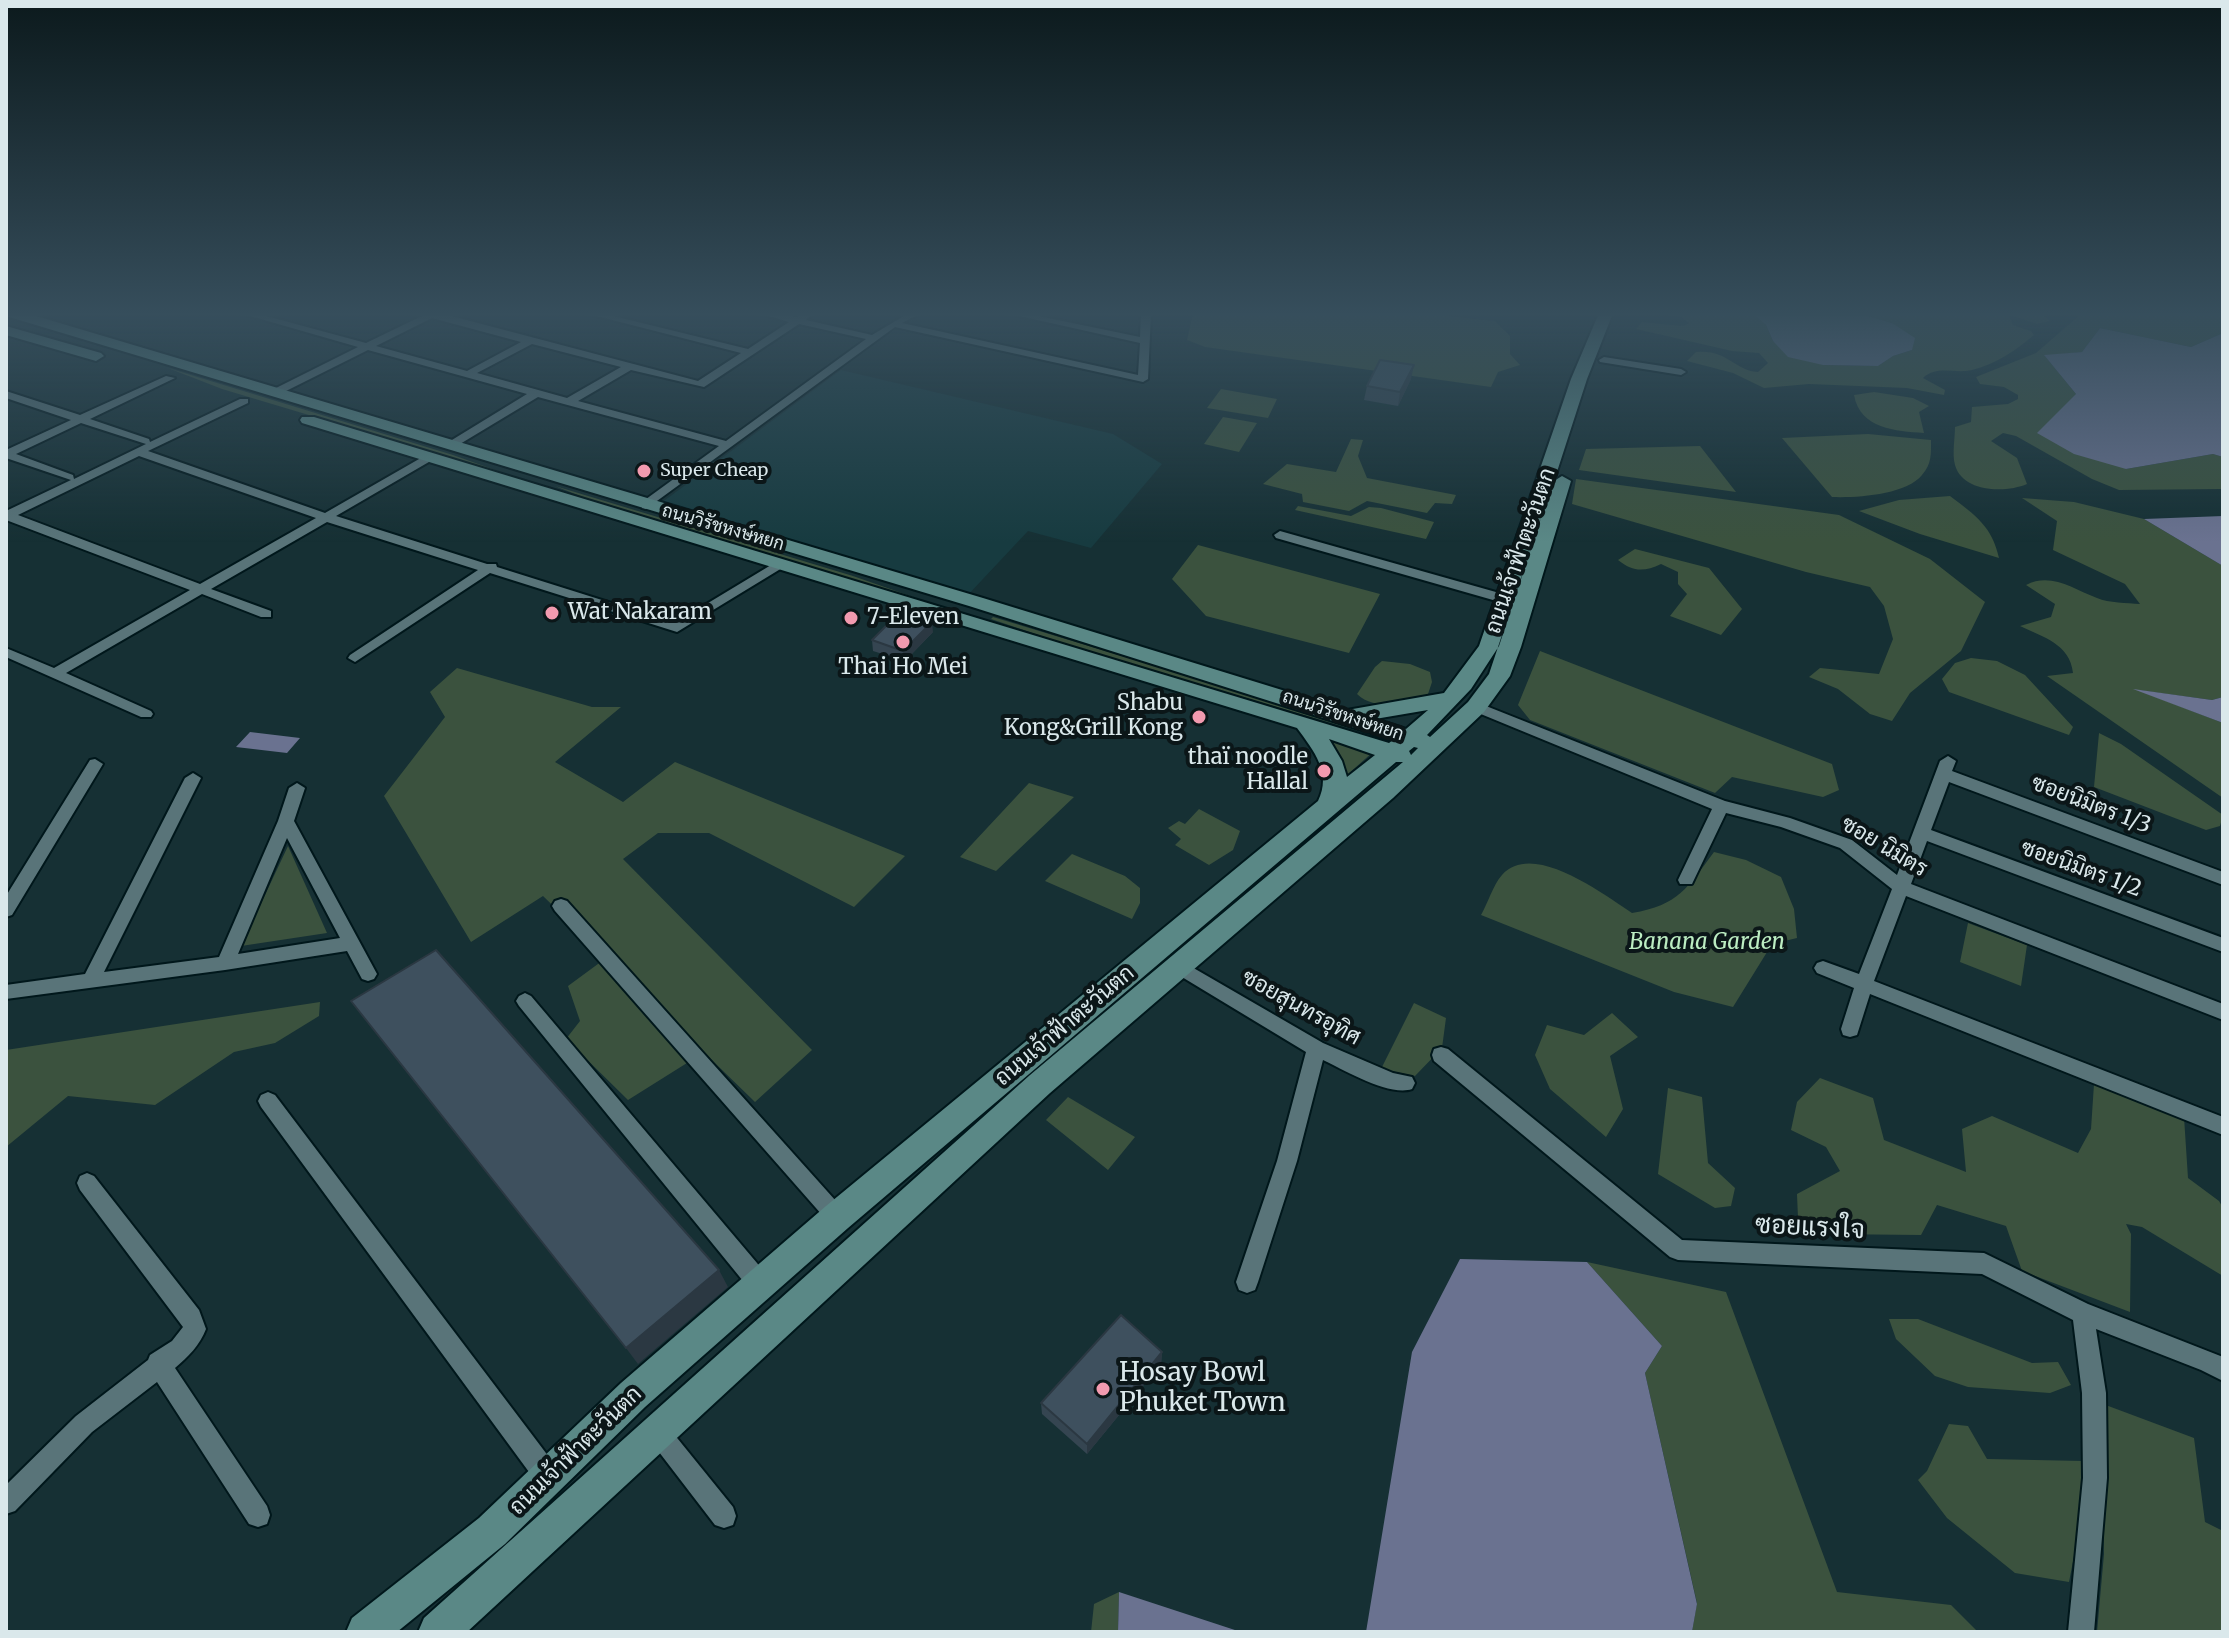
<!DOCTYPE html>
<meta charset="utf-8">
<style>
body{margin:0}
#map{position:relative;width:2229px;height:1638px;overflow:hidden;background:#163034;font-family:Merriweather,serif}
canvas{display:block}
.frame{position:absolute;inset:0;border:8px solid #dae8eb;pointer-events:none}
</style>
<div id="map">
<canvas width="2229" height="1638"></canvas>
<div class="frame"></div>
</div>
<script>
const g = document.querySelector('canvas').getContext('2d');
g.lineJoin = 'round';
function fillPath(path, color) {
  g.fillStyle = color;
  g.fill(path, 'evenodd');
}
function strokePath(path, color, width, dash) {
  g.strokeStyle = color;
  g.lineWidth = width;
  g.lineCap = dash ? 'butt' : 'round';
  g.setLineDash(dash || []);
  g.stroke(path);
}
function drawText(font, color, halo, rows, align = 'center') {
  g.font = font + ' Merriweather,Sarabun,serif';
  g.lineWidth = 8;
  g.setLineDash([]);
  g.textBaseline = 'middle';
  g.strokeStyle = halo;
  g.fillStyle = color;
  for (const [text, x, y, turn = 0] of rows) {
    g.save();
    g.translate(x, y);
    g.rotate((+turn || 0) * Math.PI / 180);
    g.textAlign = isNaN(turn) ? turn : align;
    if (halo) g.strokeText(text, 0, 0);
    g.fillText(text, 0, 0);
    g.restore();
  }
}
fillPath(new Path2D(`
 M 841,370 L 1113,434 L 1162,464 L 1091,548 L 1028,531 L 967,596 L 657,506 Z`), '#173b40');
fillPath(new Path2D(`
 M 1193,313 L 1421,313 L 1495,321 L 1510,336 L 1510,354 L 1520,365 L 1498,372 L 1491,387 L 1205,347 L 1187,340 Z
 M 1656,313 L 1752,313 L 1766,325 L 1773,341 L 1823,365 L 1878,366 L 1893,356 L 1912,350 L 1892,323 L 1858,313 L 2041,313 L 2050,321 L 2037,324 L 2009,315 L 2013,325 L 2031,331 L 2034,335 C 2015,351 1996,364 1972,370 C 1954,374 1937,365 1923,378 L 1945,390 L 1944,395 L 1907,388 L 1809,384 L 1764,388 L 1733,373 L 1687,361 L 1696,352 C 1728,349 1733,370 1758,372 L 1768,363 L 1759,353 L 1732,351 L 1636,329 L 1642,322 L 1683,326 L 1689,323 L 1681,317 Z
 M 2082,313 L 2223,313 L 2223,333 L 2191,347 L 2100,328 L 2082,352 L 2045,356 L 2076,394 L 2126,469 L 2213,454 L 2223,457 L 2223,489 L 2119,490 L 2092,479 L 2016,436 L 2003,433 L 1991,441 L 2017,458 L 2027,484 C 2006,493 1963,493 1955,465 C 1952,454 1955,438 1955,427 L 1971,422 L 1972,407 L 2008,404 L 2018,399 L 2018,395 L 2004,387 L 1980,384 L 1976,377 L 2036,353 Z
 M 168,368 L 453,455 L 509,475 L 222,389 Z
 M 1221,389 L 1277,399 L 1268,418 L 1207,408 Z
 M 1874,392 L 1913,398 L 1929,406 L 1919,412 L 1924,433 C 1896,431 1860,429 1854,395 Z
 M 1223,417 L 1257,423 L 1239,452 L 1204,444 Z
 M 1868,434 L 1931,440 C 1931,453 1932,464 1922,475 C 1906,495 1856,498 1832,497 L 1782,438 Z
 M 1351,439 L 1363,440 L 1358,456 L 1367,478 L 1456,495 L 1452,504 L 1435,503 L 1427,513 L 1367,501 L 1349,511 L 1303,502 L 1302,494 L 1263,484 L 1287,464 L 1336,472 Z
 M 1700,446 L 1736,492 L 1579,470 L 1586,449 Z
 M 1576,479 L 1839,515 L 1930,559 L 1985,602 L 1961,651 L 1910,693 L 1892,721 L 1870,714 L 1838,689 L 1809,677 L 1820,668 L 1879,674 L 1893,639 L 1884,606 L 1870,587 L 1806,572 L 1572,504 Z
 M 555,486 L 853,576 L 939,606 L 613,509 Z
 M 1950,496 C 1975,515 1992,526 1999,558 L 1920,534 L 1859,511 L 1899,500 Z
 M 2022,498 L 2074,502 L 2144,519 L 2223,566 L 2223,697 L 2212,700 L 2138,690 L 2223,723 L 2223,798 L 2047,676 L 2073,673 C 2070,644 2043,637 2020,626 L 2051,617 L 2055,604 L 2026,585 C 2051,572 2073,589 2097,598 C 2109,603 2127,603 2140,604 L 2125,584 L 2053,550 L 2057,521 Z
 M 1298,506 L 1351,516 L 1369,507 L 1381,508 L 1434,522 L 1426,539 L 1295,510 Z
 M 1198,545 L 1380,594 L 1349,653 L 1206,616 L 1172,579 Z
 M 1635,549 L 1709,568 L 1742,609 L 1721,635 L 1670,616 L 1687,594 L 1678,584 L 1678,572 L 1661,564 C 1644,572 1633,572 1618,560 Z
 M 993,617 L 1327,718 L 1365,733 L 1083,650 L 991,619 Z
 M 1540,651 L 1832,764 L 1839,790 L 1823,797 L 1732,777 L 1715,793 L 1530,720 L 1518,705 Z
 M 1971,658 L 1997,661 L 2025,675 L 2073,727 L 2069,735 L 1949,692 L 1942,679 L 1955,663 Z
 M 1382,661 L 1410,664 L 1430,672 L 1432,682 L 1425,703 C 1403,704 1373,710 1357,694 L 1375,667 Z
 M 457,668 L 592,707 L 621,707 L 555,762 L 623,802 L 675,762 L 905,856 L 854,907 L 709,833 L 658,833 L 623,859 L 812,1050 L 755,1102 L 543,896 L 471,942 L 384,796 L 445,717 L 430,692 Z
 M 2099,733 L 2121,744 L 2223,815 L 2220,826 L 2206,830 L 2094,787 Z
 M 1323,737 L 1374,751 L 1346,776 Z
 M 1029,783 L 1074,797 L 996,871 L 960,857 Z
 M 1199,809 L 1240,831 L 1233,850 L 1209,865 L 1175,845 L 1181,839 L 1168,828 L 1179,821 L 1185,824 Z
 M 288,846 L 327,933 L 241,946 Z
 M 1714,852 L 1746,860 L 1781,877 L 1794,909 L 1797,938 L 1772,944 L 1733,1007 L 1674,992 L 1481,915 C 1488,903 1493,885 1502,875 C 1533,840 1604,895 1632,913 C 1679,905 1687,888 1714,852 Z
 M 1072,854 L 1125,876 L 1140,888 L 1140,903 L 1132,919 L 1045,881 Z
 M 1968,923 L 2027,945 L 2021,986 L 1960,962 Z
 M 602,961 L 687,1063 L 628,1100 L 566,1039 L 580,1021 L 568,986 Z
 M 320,1002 L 319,1016 L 275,1043 L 234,1052 L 155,1105 L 68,1096 L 6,1147 L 6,1050 Z
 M 1414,1003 L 1446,1018 L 1442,1048 L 1415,1076 L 1381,1069 Z
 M 1612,1013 L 1638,1037 L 1610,1056 L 1623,1109 L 1606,1137 L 1550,1089 L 1535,1055 L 1547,1025 L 1584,1035 Z
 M 1820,1078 L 1873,1098 L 1884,1140 L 1966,1172 L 1962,1129 L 1992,1116 L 2078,1153 L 2091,1129 L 2094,1084 L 2184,1117 L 2188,1178 L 2219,1201 L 2223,1208 L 2223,1276 L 2142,1227 L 2126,1224 L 2131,1234 L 2130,1312 L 2022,1271 L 2006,1226 L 1937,1205 L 1921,1235 L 1825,1234 L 1798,1218 L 1797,1194 L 1840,1171 L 1826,1147 L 1791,1130 L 1797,1102 Z
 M 1668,1088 L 1702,1097 L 1708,1163 L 1735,1188 L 1731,1206 L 1715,1208 L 1658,1174 Z
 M 1068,1097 L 1135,1137 L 1108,1170 L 1046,1120 Z
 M 1587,1262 L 1726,1292 L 1837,1592 L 1951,1605 L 1978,1632 L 1692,1632 L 1697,1603 L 1645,1373 L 1662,1346 Z
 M 1889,1319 L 1918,1319 L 2032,1363 L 2058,1362 L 2071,1385 L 2050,1393 L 1968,1387 L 1935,1376 L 1896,1339 Z
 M 2103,1404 L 2194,1438 L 2205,1522 L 2223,1531 L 2223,1632 L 2097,1632 L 2104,1554 Z
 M 1949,1424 L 1968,1426 L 1987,1459 L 2083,1461 L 2082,1515 L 2069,1582 L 2015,1573 L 1947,1518 L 1918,1480 L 1927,1471 Z
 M 1119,1592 L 1118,1632 L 1091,1632 L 1094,1604 Z`), '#3b523e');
fillPath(new Path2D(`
 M 1752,313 L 1858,313 L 1892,323 L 1915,338 L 1912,350 L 1893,356 L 1878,366 L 1823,365 L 1788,357 L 1773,341 L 1766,325 Z
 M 2100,328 L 2191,347 L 2223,333 L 2223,457 L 2213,454 L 2126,469 L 2074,454 L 2037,433 L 2076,394 L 2044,355 L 2082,352 Z
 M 2223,516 L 2223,566 L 2144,519 Z
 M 2133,689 L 2212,700 L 2223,697 L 2223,723 Z
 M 250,732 L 300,738 L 287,753 L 236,747 Z
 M 1460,1259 L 1587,1262 L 1662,1346 L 1645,1373 L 1697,1604 L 1692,1632 L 1366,1632 L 1412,1352 Z
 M 1119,1592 L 1241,1632 L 1118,1632 Z`), '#6a7290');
const street = new Path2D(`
 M 240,313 L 255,313 L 366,343 L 428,313 L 440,313 L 698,381 L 741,353 L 585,313 L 601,313 L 748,349 L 789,322 L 759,313 L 776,313 L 796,317 L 803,313 L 814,313 L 806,320 L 872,335 L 909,313 L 921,313 L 902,323 L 1138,375 L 1140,343 L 1006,313 L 1024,313 L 1140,337 L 1141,313 L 1151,313 L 1148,379 L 1143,382 L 895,327 L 646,509 L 642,508 L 642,502 L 719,446 L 538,397 L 455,447 L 447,447 L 447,443 L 527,394 L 368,350 L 278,395 L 270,395 L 270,391 L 358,347 ZM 432,318 L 521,342 L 467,371 L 376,346 ZM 799,324 L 866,339 L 726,441 L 578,401 L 631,370 L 704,387 ZM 532,344 L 621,367 L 567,398 L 477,373 Z
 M 1604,357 L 1681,369 L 1686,372 L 1681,375 L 1600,362 L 1599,360 Z
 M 166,376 L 175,378 L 90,419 L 149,439 L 150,442 L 240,399 L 248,399 L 248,403 L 148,451 L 325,513 L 426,455 L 434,455 L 434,459 L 336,516 L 487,564 L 496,564 L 497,567 L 675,623 L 776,562 L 786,562 L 787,565 L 677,632 L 490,573 L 355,662 L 348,658 L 350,655 L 478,570 L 327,522 L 211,589 L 271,611 L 271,617 L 261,617 L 202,594 L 66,673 L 151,711 L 153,714 L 151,717 L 141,717 L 6,657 L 6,648 L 54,668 L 190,590 L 6,520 L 6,511 L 71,480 L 6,458 L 6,450 L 71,420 L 6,398 L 6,391 L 80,415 ZM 81,423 L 146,444 L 74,479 L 73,475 L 16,454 ZM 139,456 L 316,518 L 200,584 L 18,515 Z
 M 1280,531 L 1510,596 L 1512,599 L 1510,602 L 1500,602 L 1276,538 L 1274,535 Z
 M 1476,702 L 1725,801 L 1790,818 L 1852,840 L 1897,875 L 1940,761 L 1948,756 L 1956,761 L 1952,771 L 2223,872 L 2223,885 L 1949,782 L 1931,830 L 2223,938 L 2223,952 L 1927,841 L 1911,884 L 2223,1004 L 2223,1020 L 1906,896 L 1874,981 L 2223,1117 L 2223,1135 L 1870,994 L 1857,1035 L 1850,1037 L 1843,1035 L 1841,1029 L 1854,988 L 1817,973 L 1814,968 L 1817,963 L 1823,961 L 1859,974 L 1892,889 L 1840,848 L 1781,827 L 1726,813 L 1692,884 L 1680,884 L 1678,880 L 1712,809 L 1471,710 L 1469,707 Z
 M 95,759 L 103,764 L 12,915 L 6,917 L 6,896 L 90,760 Z
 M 193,773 L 201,778 L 104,972 L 219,957 L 278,821 L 289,788 L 297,783 L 305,788 L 294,821 L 377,974 L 374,979 L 368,981 L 362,979 L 347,951 L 225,970 L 6,999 L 6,985 L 85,974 L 185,778 ZM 287,838 L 340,938 L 238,954 Z
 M 561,899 L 567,901 L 844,1210 L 848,1217 L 844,1224 L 837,1227 L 830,1224 L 555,911 L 552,906 L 555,901 Z
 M 1178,959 L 1323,1043 L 1393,1073 L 1412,1077 L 1415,1083 L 1412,1089 C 1390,1097 1344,1070 1323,1060 L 1297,1161 L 1258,1282 L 1255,1290 L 1247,1293 L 1239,1290 L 1236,1282 L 1277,1161 L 1306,1052 L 1172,971 L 1169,966 L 1172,961 Z
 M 525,993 L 531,996 L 768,1276 L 771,1284 L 768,1292 L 760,1295 L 752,1292 L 519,1006 L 516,1001 L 519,996 Z
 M 1441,1047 L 1448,1049 L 1682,1240 L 1984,1253 L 2088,1304 L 2223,1357 L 2223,1381 L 2201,1370 L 2096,1329 L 2106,1393 L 2107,1478 L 2094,1632 L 2068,1632 L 2083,1478 L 2082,1393 L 2073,1320 L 1982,1274 L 1678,1260 L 1670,1257 L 1434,1061 L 1432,1055 L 1434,1049 Z
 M 268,1092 L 275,1095 L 558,1469 L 561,1478 L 558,1487 L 549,1490 L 540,1487 L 261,1107 L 258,1101 L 261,1095 Z
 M 87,1173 L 94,1176 L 199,1310 L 206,1329 C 200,1345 188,1357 175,1368 L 267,1506 L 270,1515 L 267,1524 L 258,1527 L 249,1524 L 157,1382 L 92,1432 L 15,1511 L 6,1514 L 6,1485 L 76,1416 L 148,1360 L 150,1355 L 172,1341 L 183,1327 L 80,1190 L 77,1183 L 80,1176 Z
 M 657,1419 L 665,1423 L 733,1507 L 736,1516 L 733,1525 L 724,1528 L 715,1525 L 649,1439 L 645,1431 L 649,1423 Z`);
const secondary = new Path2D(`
 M 6,313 L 26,313 L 983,598 L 1347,710 L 1444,693 L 1479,646 L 1571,379 L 1599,313 L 1613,313 L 1587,379 L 1554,481 L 1562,476 L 1571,481 L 1521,647 L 1510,676 L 1484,712 L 1393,798 L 1050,1093 L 467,1632 L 418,1632 L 424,1618 L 1030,1075 L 1403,762 L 1396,762 L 848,1228 L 645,1407 L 505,1544 L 397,1632 L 346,1632 L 352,1618 L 479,1518 L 621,1383 L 826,1206 L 1318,801 C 1332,773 1314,751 1297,728 L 302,423 L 300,420 L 302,417 L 314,417 L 1389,743 L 1393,740 L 969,606 L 6,316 ZM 1548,497 L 1489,674 L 1468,702 L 1430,737 L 1427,735 L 1471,689 L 1499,646 ZM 1428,710 L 1406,729 L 1375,719 ZM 1329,739 L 1375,755 L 1347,777 L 1342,761 ZM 1414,747 L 1418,748 L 1411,755 L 1409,751 Z
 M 6,326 L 101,353 L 104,356 L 96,361 L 6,335 Z`);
strokePath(street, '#00171b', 4);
strokePath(secondary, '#00171b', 4);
fillPath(street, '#597479');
fillPath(secondary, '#5a8886');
fillPath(new Path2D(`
 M 1411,379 L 1398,406 L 1364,400 L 1367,386 Z
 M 933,632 L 905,661 L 873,651 L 872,640 Z
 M 1162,1352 L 1161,1364 L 1087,1454 L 1042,1414 L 1041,1403 Z`), '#354551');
fillPath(new Path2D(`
 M 1414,365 L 1411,379 L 1398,406 L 1400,392 Z
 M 932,622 L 933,632 L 905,661 L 903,651 Z
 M 719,1270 L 728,1287 L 638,1364 L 626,1348 Z
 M 1162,1352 L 1161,1364 L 1087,1454 L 1087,1444 Z`), '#2b3842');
const building = new Path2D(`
 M 1380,360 L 1414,365 L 1400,392 L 1367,386 Z
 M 900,612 L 932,622 L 903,651 L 872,640 Z
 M 436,950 L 719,1270 L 626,1348 L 351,1001 Z
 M 1121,1315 L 1162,1352 L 1087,1444 L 1041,1403 Z`);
fillPath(building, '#3e505e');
strokePath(building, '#2b3842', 2);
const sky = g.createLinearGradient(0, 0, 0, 542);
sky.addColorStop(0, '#0c1a1d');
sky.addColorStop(0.58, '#364e5c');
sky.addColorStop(1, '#364e5c00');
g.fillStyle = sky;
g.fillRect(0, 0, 2229, 542);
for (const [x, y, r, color] of [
 [644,471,8,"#f29aaf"],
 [552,613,8,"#f29aaf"],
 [851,618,8,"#f29aaf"],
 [903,642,8,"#f29aaf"],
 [1199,717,8,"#f29aaf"],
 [1324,771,8,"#f29aaf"],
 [1103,1389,8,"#f29aaf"]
]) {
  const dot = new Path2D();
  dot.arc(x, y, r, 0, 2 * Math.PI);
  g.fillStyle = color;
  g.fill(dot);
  strokePath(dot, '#0b1618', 3);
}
drawText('18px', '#dae8eb', '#0b1618', [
 ["Super Cheap",660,471]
], 'left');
drawText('18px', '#dae8eb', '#0b1618', [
 ["ถนนวิรัชหงษ์หยก",723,528,16],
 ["ถนนวิรัชหงษ์หยก",1343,716,18]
]);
drawText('22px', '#dae8eb', '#0b1618', [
 ["ถนนเจ้าฟ้าตะวันตก",1521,551,-71],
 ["ซอยนิมิตร 1/3",2091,805,21],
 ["ซอย นิมิตร",1884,847,31],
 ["ซอยนิมิตร 1/2",2081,869,20],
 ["ซอยสุนทรอุทิศ",1301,1008,29],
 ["ถนนเจ้าฟ้าตะวันตก",1065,1026,-40],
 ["ถนนเจ้าฟ้าตะวันตก",576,1451,-44]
]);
drawText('22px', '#dae8eb', '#0b1618', [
 ["Wat Nakaram",568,613],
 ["7-Eleven",867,618],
 ["Thai Ho Mei",903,668,"center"],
 ["Shabu",1183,704,"right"],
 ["Kong&Grill Kong",1183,729,"right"],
 ["thaï noodle",1308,758,"right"],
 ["Hallal",1308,783,"right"]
], 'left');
drawText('italic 22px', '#bcedc2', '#0b1618', [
 ["Banana Garden",1707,943]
]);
drawText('26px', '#dae8eb', '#0b1618', [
 ["ซอยแรงใจ",1810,1228,3]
]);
drawText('26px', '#dae8eb', '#0b1618', [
 ["Hosay Bowl",1119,1374],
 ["Phuket Town",1119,1404]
], 'left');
</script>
